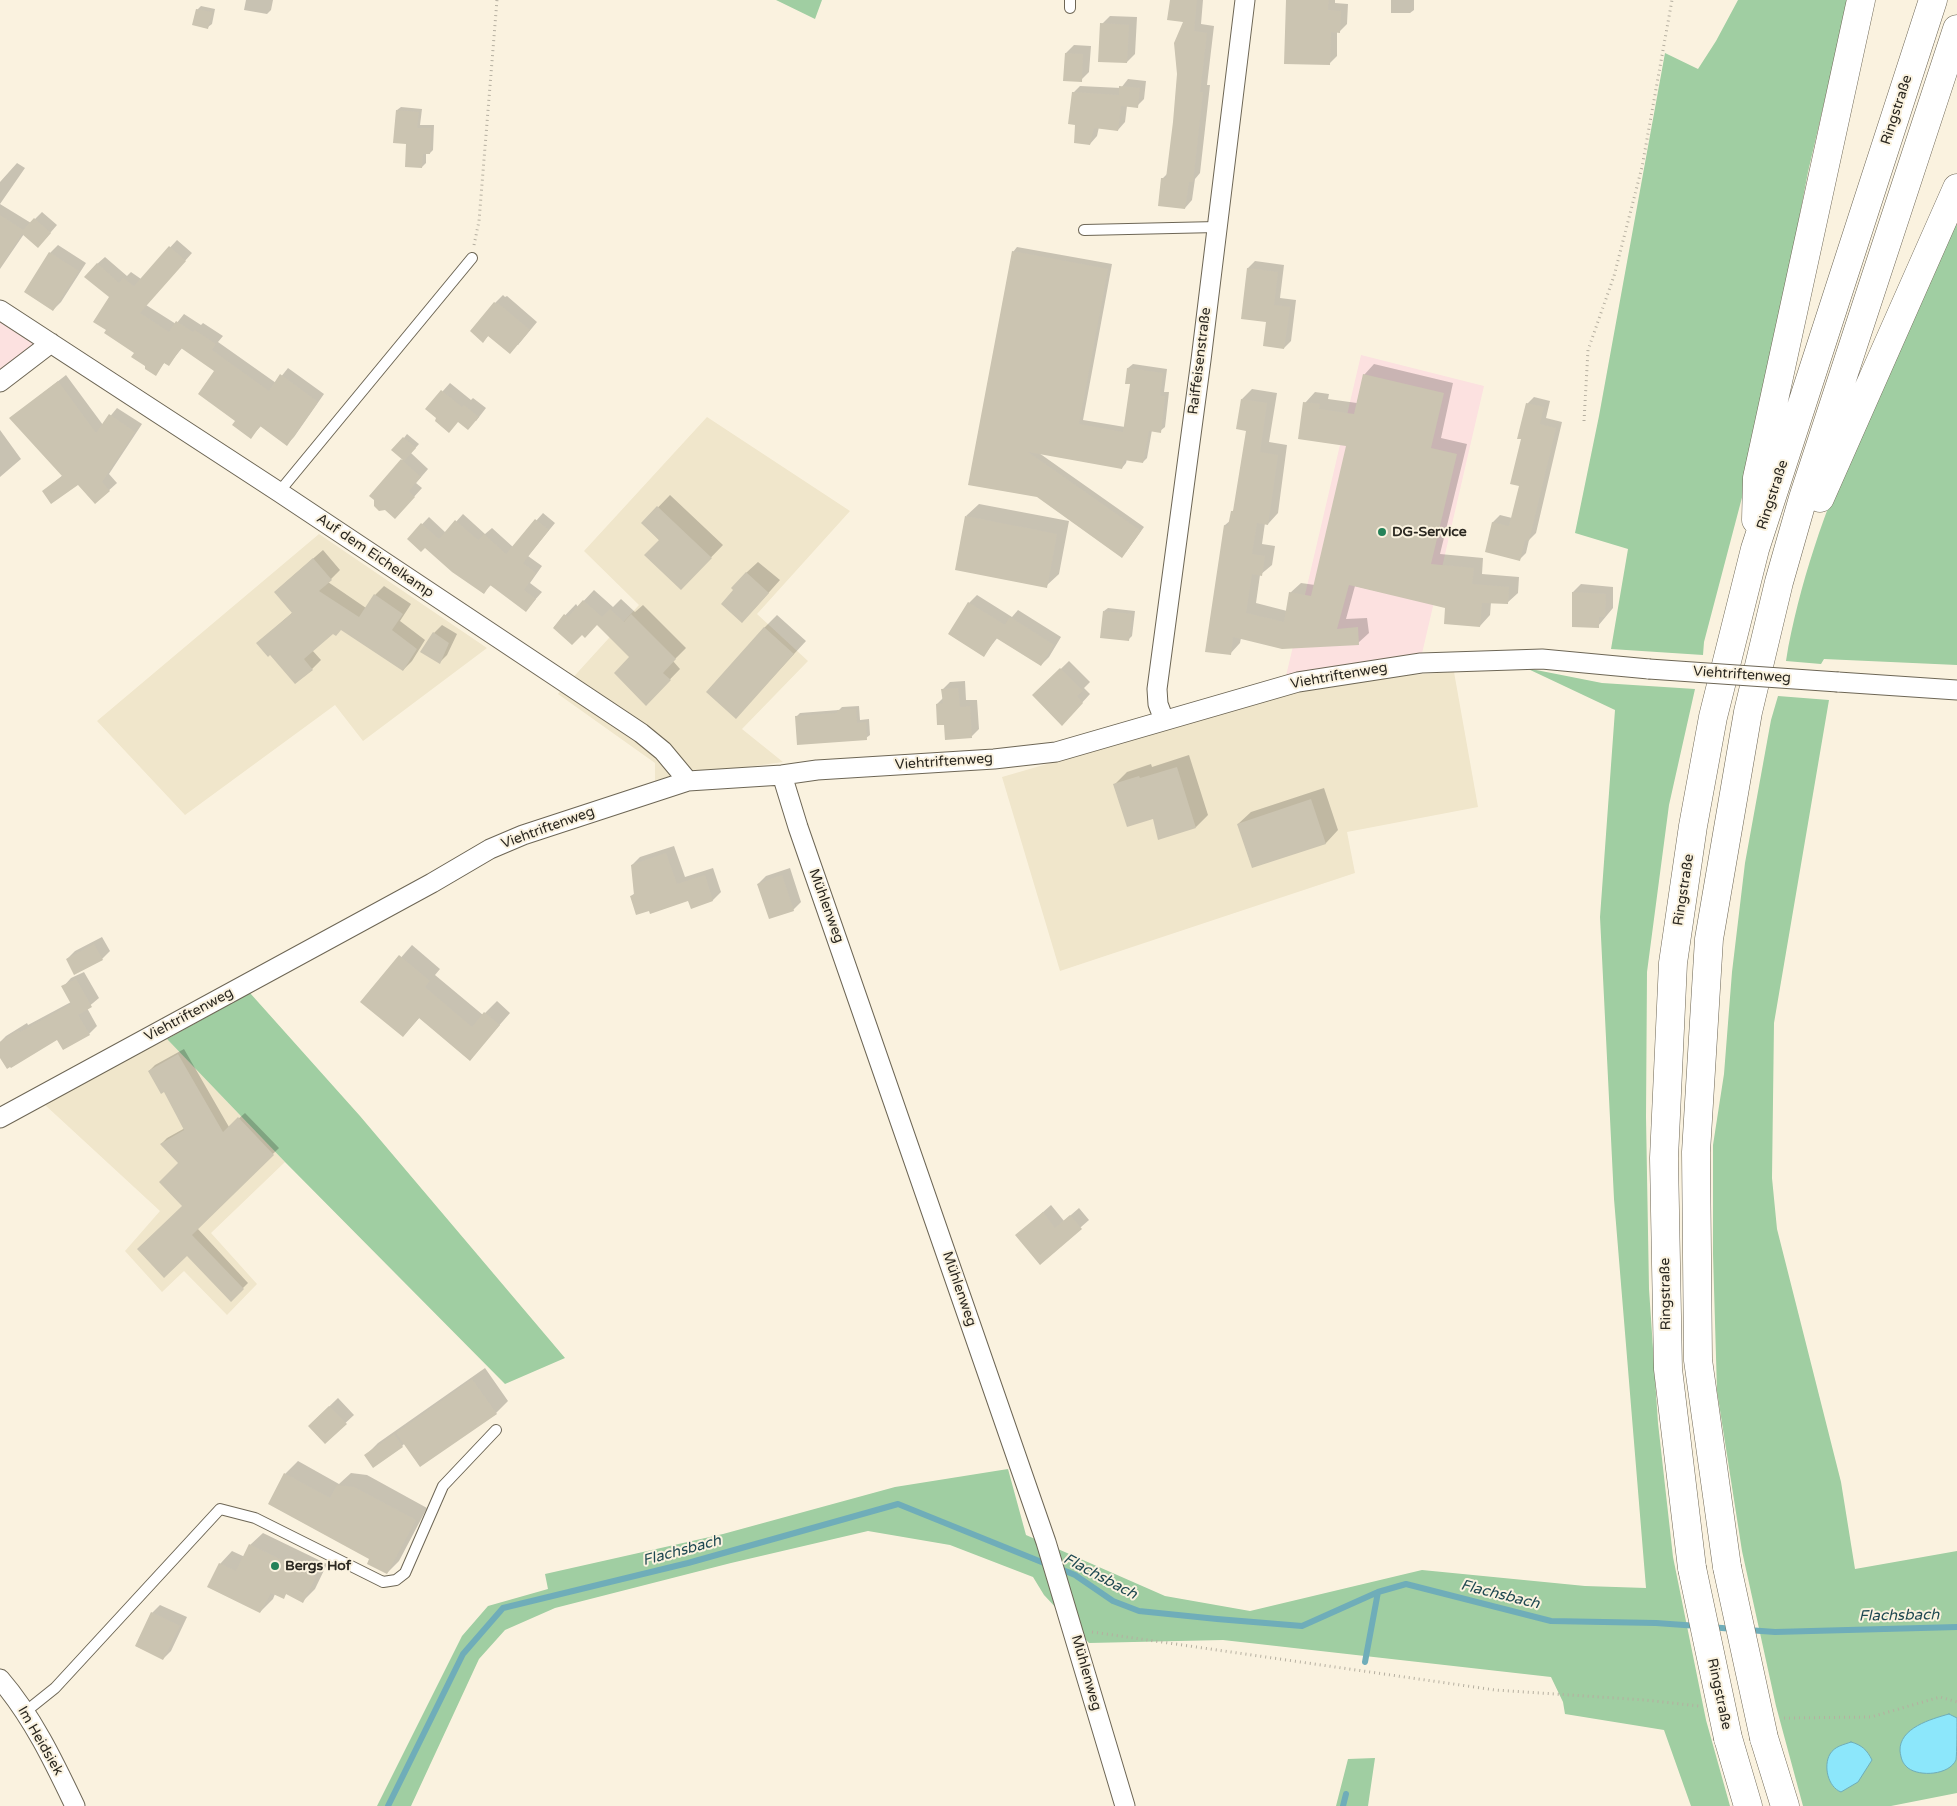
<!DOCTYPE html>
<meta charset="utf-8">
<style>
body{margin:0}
canvas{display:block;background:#faf2df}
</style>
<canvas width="1957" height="1806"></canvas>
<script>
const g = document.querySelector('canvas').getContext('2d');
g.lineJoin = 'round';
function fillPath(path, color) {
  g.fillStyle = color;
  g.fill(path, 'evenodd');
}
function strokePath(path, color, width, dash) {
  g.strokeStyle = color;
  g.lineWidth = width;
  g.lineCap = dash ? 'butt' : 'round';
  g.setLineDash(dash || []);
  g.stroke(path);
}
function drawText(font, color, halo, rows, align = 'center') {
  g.font = font + ' "Varela Round",sans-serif';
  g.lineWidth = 4;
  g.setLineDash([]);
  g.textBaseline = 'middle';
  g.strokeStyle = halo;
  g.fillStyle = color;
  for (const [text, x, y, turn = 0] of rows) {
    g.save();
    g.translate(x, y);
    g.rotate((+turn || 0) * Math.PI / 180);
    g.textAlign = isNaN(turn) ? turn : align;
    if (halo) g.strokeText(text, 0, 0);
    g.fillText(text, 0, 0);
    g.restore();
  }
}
fillPath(new Path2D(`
 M 707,417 L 850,511 L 757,614 L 808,661 L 742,729 L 783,762 L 655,780 L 655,763 L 558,694 L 639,605 L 584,551 Z
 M 319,534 L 487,648 L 363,741 L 335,705 L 185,815 L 97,721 Z
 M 1454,672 L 1478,807 L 1347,832 L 1355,873 L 1060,971 L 1002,777 L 1296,692 L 1395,676 Z
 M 167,1039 L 285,1162 L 211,1233 L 257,1284 L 227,1315 L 184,1271 L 162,1292 L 125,1251 L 160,1211 L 44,1104 Z`), '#f0e6cb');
fillPath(new Path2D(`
 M 0,320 L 38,345 L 0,374 Z
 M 1361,355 L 1484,386 L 1421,658 L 1286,676 Z`), '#fce1e0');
fillPath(new Path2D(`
 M 776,0 L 822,0 L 815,19 Z
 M 1738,0 L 1848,0 L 1808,172 L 1755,448 L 1704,642 L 1703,655 L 1611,649 L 1628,549 L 1575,533 L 1599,416 L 1665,53 L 1698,69 L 1716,41 Z
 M 1957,222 L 1957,665 L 1824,659 L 1821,664 L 1786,661 C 1812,507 1892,362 1957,222 Z
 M 1526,668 L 1602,683 L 1695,689 L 1669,805 L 1647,972 L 1646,1117 L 1649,1289 L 1658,1423 L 1673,1557 L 1706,1720 L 1730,1806 L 1691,1806 L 1664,1730 L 1565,1714 L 1563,1702 L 1551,1677 L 1223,1640 L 1089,1643 L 1044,1595 L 1033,1577 L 950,1545 L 868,1531 L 731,1563 L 555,1608 L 505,1630 L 479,1659 L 411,1806 L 377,1806 L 462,1636 L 488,1606 L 548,1589 L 545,1574 L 723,1534 L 895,1487 L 1008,1469 L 1026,1535 L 1165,1596 L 1250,1611 L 1422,1570 L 1585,1586 L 1646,1588 L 1614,1199 L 1600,917 L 1615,710 Z
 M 1778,696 L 1829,700 L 1774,1023 L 1772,1178 L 1777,1229 L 1841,1482 L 1855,1569 L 1957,1551 L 1957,1793 L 1891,1806 L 1803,1806 L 1776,1706 L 1742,1551 L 1717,1391 L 1713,1254 L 1713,1145 L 1724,1074 L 1732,972 L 1745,863 L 1771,720 Z
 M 250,993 L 360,1116 L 565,1358 L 505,1384 L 285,1162 L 167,1039 Z
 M 1375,1758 L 1368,1806 L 1336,1806 L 1348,1759 Z`), '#a0cea2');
const water = new Path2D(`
 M 1949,1714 L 1957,1718 C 1957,1728 1957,1752 1956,1760 C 1949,1775 1920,1777 1908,1768 C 1902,1763 1901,1758 1900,1751 C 1899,1728 1931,1719 1949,1714 Z
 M 1851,1742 C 1862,1745 1867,1750 1872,1760 L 1858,1782 L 1841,1792 C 1828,1787 1823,1766 1830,1754 C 1835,1746 1843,1745 1851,1742 Z`);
fillPath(water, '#8ce7fb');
strokePath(water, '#6fadb9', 1);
fillPath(new Path2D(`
 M 246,0 L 273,0 L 271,10 L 267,14 L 244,10 Z
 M 1195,0 L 1203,0 L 1201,24 L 1214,26 L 1207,85 L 1210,85 L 1200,173 L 1195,179 L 1192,200 L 1185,208 L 1163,178 L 1168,173 Z
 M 1287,0 L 1335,0 L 1335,3 L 1348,4 L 1347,24 L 1340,31 L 1337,31 L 1337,56 L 1329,64 Z
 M 1391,0 L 1414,0 L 1414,10 L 1410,13 L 1391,13 Z
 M 201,6 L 215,9 L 212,24 L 208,27 L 197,10 Z
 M 1110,16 L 1137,17 L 1135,54 L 1127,62 L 1102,24 Z
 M 1074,45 L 1091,46 L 1089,72 L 1081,80 L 1066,53 Z
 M 1128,79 L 1146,81 L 1144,99 L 1137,106 L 1127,106 L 1125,122 L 1118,130 L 1099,127 L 1097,136 L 1090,144 L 1073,93 L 1080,86 L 1121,88 Z
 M 401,107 L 422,109 L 420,125 L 434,125 L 433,150 L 430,153 L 426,153 L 426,163 L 422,167 L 408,143 L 397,110 Z
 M 17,163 L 25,168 L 0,204 L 31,223 L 42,212 L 57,225 L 45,239 L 24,234 L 0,269 L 0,182 Z
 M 177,240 L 192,253 L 146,305 L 176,324 L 184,314 L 201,325 L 203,323 L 223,336 L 218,342 L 276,383 L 288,368 L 324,394 L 294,437 L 287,444 L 261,426 L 251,437 L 237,421 L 216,371 L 183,347 L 169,364 L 165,362 L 155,374 L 136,352 L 97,264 L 105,257 L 127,276 L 131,272 L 141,279 Z
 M 58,245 L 86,263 L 61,302 L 53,310 L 50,253 Z
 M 1017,247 L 1112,264 L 1083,420 L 1125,427 L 1131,383 L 1128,368 L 1133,364 L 1167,369 L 1164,392 L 1169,392 L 1165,427 L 1160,431 L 1152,430 L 1147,458 L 1143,462 L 1127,459 L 1126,463 L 1122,468 L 1039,453 L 1144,527 L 1126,552 L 1037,496 L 970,484 L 1013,252 Z
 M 1255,261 L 1284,265 L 1280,298 L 1296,300 L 1291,341 L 1284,348 L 1267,321 L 1242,318 L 1248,268 Z
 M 503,295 L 505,297 L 507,296 L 537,322 L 518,345 L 489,335 L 483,341 L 495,303 Z
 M 1374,364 L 1453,383 L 1441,438 L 1467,444 L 1440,554 L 1483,558 L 1482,574 L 1519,577 L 1518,593 L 1507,603 L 1491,602 L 1490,615 L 1480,626 L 1447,607 L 1355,586 L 1346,619 L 1367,618 L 1369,633 L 1358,643 L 1241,638 L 1240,643 L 1230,654 L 1225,525 L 1231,520 L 1232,512 L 1235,508 L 1248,430 L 1242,399 L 1252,389 L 1277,393 L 1269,442 L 1287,445 L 1278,513 L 1268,524 L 1265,523 L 1262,544 L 1275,546 L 1272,565 L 1260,575 L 1256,603 L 1287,611 L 1290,593 L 1301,583 L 1315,585 L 1347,445 L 1305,403 L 1315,392 L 1329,394 L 1328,399 L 1357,403 L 1364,375 Z
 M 66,375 L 103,425 L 117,408 L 142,424 L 109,474 L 117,483 L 95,503 L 78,483 L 44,491 L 63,475 L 11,418 Z
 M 450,383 L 471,400 L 473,398 L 486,408 L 476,421 L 438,418 L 427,409 Z
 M 1534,397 L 1550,401 L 1546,418 L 1562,422 L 1536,533 L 1529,540 L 1526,553 L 1519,560 L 1486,551 L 1493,522 L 1500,515 L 1512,518 L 1520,485 L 1523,438 L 1527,404 Z
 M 0,430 L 21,459 L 0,477 Z
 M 407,434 L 419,444 L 411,453 L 428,469 L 416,483 L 422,488 L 403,509 L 375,500 L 371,496 L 403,459 L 404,438 Z
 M 670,495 L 723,545 L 693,576 L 643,523 Z
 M 979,504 L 1069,521 L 1059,574 L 1046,586 L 966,516 Z
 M 543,513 L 555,523 L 528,556 L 542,566 L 530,583 L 542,592 L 526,610 L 491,585 L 483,593 L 425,546 L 408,539 L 429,517 L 446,533 L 463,514 L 485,534 L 492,528 L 513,547 Z
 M 323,550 L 340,570 L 328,582 L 366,608 L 375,595 L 384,586 L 411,604 L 400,621 L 425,640 L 412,661 L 403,670 L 342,629 L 333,633 L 312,650 L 321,660 L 312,669 L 270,653 L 258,643 L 293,612 L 285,583 Z
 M 758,562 L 780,580 L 754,609 L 746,573 Z
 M 1581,584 L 1613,587 L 1613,608 L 1598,626 L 1573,592 Z
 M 594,590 L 613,607 L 621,599 L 635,612 L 643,605 L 686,648 L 673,661 L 680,669 L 646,704 L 631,657 L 597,624 L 582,634 L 554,627 L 576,604 L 578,607 Z
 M 977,595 L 1012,617 L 1018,610 L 1061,637 L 1049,657 L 1041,665 L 998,637 L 984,655 L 950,634 L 969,603 Z
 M 1108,608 L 1135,611 L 1132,636 L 1128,640 L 1104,611 Z
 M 777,615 L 806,641 L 736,717 L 764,628 Z
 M 442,625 L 457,634 L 447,655 L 439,663 L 434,633 Z
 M 1069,661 L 1090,682 L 1084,688 L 1090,694 L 1070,716 L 1034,695 Z
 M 965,681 L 966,700 L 977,700 L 979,729 L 972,736 L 946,738 L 945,724 L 937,704 L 943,698 L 943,689 L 950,682 Z
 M 859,706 L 860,720 L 869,719 L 870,735 L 866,738 L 796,717 L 800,713 L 839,710 L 842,707 Z
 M 1189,755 L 1208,815 L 1196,827 L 1154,817 L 1115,784 L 1127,772 L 1151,764 L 1152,767 Z
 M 1324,788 L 1338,830 L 1326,843 L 1253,867 L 1238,824 L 1251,812 Z
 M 674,846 L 685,877 L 713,868 L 721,892 L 713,900 L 631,896 L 635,893 L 632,865 L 640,857 Z
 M 790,868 L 801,902 L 793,910 L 758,884 L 766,876 Z
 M 102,937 L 110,951 L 102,959 L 67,959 L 75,951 Z
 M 412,945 L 440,969 L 435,975 L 483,1015 L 497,1001 L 510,1013 L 470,1059 L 420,1017 L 403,1036 L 362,1002 Z
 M 84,972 L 99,998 L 87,1008 L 97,1026 L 89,1034 L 0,1048 L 0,1042 L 6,1036 L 27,1023 L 28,1025 L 71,1002 L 63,987 L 71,978 Z
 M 184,1049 L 229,1127 L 245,1113 L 279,1148 L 197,1228 L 248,1283 L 231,1300 L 187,1254 L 180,1163 L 161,1144 L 167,1138 L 185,1128 L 164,1090 L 149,1071 L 155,1065 Z
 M 1051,1205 L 1064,1221 L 1079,1208 L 1089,1220 L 1040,1263 L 1025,1228 Z
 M 485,1368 L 508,1401 L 496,1413 L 405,1443 L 402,1446 L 366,1455 L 378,1443 Z
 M 338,1398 L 354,1415 L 325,1442 L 309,1426 Z
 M 298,1461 L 339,1484 L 351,1473 L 367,1475 L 427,1508 L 399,1561 L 387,1573 L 285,1474 Z
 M 263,1533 L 327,1564 L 315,1589 L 303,1601 L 287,1593 L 283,1597 L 275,1594 L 273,1599 L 260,1612 L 220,1564 L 232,1551 L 245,1557 L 250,1545 Z
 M 160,1605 L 187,1617 L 171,1651 L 163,1659 L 136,1646 L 152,1613 Z`), '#0003');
strokePath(new Path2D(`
 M 1058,1568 L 1075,1575 L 1113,1601 L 1139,1611 L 1217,1619 L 1302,1626 L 1378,1592 L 1406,1584 L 1551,1621 L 1656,1623 L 1698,1626
 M 1711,1627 L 1733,1629
 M 1748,1630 L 1775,1632 L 1957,1627
 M 1365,1662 L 1378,1592
 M 388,1806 L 463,1654 L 503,1608 L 688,1563 L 898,1504 L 1049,1565
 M 1343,1806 L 1346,1794`), '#6fadb9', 6);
fillPath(new Path2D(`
 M 1170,0 L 1197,0 L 1194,31 L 1207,33 L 1200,92 L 1203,92 L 1193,182 L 1189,182 L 1185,209 L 1158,206 L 1161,178 L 1166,178 L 1173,122 L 1177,74 L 1174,43 L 1183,22 L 1167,20 Z
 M 1286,0 L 1329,0 L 1328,10 L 1341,11 L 1340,33 L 1331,32 L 1330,65 L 1284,64 Z
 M 196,9 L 212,12 L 208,29 L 192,25 Z
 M 1100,23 L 1129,25 L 1127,63 L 1098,62 Z
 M 1065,53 L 1083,54 L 1082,82 L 1063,81 Z
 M 1119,86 L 1140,88 L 1138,108 L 1121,106 L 1118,131 L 1094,128 L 1090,145 L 1074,143 L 1075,125 L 1068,124 L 1072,92 L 1119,95 Z
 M 396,110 L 419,112 L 417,128 L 431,128 L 430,154 L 423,154 L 422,168 L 405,167 L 406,144 L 393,143 Z
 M 0,215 L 23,230 L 34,218 L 51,233 L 38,248 L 22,234 L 0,268 Z
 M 169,246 L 186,261 L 140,313 L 169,332 L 176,321 L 193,332 L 195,330 L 216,344 L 212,350 L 269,391 L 280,374 L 318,402 L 287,446 L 260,426 L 251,439 L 232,425 L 235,421 L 198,394 L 214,371 L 181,348 L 169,366 L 164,363 L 156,376 L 145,369 L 145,366 L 131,357 L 134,353 L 104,333 L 106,330 L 93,322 L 109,297 L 84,277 L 97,263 L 119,283 L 123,278 L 134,286 Z
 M 1012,251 L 1108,269 L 1079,424 L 1123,432 L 1130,384 L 1125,384 L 1127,368 L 1163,373 L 1160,396 L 1165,396 L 1161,433 L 1149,431 L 1143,463 L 1124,460 L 1122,469 L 1028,452 L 1141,531 L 1122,558 L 1037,497 L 968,485 Z
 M 49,252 L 79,271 L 53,311 L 24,292 Z
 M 1247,268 L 1278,272 L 1274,305 L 1290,307 L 1284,349 L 1263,346 L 1266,322 L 1241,319 Z
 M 494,302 L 497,304 L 498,303 L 530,330 L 510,354 L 488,336 L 483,343 L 470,331 Z
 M 1363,374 L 1444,393 L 1431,448 L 1457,454 L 1431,564 L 1474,568 L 1472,584 L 1509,587 L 1508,604 L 1482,603 L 1480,627 L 1444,624 L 1445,608 L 1349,585 L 1337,629 L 1358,627 L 1359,645 L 1282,649 L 1233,637 L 1231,655 L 1205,652 L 1224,525 L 1228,526 L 1231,511 L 1233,511 L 1246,431 L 1236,429 L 1241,399 L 1267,403 L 1260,452 L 1278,455 L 1268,525 L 1257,523 L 1252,554 L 1265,556 L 1262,576 L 1252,574 L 1246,613 L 1284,622 L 1289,592 L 1311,596 L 1346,446 L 1298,439 L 1303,402 L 1320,404 L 1319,409 L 1354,414 Z
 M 58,381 L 96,433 L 109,414 L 135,432 L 102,482 L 110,491 L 95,504 L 78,485 L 51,504 L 42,491 L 62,476 L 9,418 Z
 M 441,390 L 462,407 L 464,405 L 479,417 L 468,430 L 458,422 L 449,433 L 435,421 L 436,418 L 425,409 Z
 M 1526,403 L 1544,407 L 1540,424 L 1556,428 L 1529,541 L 1525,540 L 1520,561 L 1485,552 L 1492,522 L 1509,526 L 1519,486 L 1510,484 L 1521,439 L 1517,439 Z
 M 403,437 L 416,448 L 404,461 L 391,450 Z
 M 401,459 L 421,477 L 409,491 L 415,497 L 395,519 L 385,510 L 379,511 L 374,506 L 374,500 L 369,496 Z
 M 657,506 L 712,558 L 681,590 L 644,555 L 659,540 L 641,523 Z
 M 965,516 L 1057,534 L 1047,588 L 955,570 Z
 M 535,519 L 549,530 L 523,563 L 536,573 L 524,590 L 536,599 L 526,612 L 490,585 L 484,594 L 452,572 L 425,548 L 421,552 L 407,539 L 421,523 L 439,539 L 455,520 L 478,540 L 484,534 L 506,554 Z
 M 313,558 L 332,580 L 319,591 L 359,617 L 374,594 L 403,614 L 392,630 L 417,649 L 403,671 L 341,630 L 336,636 L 333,634 L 304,659 L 313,670 L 295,684 L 270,655 L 268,657 L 256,643 L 292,613 L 274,592 Z
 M 746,572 L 769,593 L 742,623 L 721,604 L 733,590 L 731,588 Z
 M 1572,592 L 1606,594 L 1605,617 L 1599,617 L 1599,628 L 1572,627 Z
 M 583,600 L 602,617 L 610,609 L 624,622 L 631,614 L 676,659 L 663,673 L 671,680 L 646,706 L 614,673 L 629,657 L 597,625 L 585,638 L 582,635 L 572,645 L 553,628 L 564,614 L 568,617 Z
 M 968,602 L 1005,625 L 1003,627 L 1010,617 L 1054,645 L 1041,666 L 996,638 L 984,657 L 948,634 Z
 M 1103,611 L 1132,614 L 1129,641 L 1100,638 Z
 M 764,627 L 794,654 L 736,719 L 706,692 Z
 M 433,632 L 449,643 L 440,664 L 420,652 Z
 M 1060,668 L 1083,691 L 1077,696 L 1083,703 L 1062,726 L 1032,695 Z
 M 958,688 L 960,707 L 970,706 L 972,738 L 945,740 L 944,725 L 937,725 L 936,704 L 943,703 L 941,689 Z
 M 856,709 L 857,723 L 866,722 L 867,740 L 797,745 L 795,716 L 837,713 L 837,710 Z
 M 1177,767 L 1196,828 L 1158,840 L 1153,819 L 1127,827 L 1113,784 L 1139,776 L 1140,778 Z
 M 1311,799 L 1326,844 L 1252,868 L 1237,824 Z
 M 666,853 L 677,884 L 705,875 L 713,901 L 691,909 L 688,901 L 650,914 L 649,911 L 636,915 L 630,896 L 634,895 L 631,865 Z
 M 782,875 L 794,911 L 769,919 L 757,884 Z
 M 94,944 L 103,960 L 74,975 L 66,959 Z
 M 399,955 L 430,981 L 425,987 L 472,1027 L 484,1012 L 500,1025 L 470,1061 L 419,1018 L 403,1037 L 360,1002 Z
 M 76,979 L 92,1007 L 78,1015 L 90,1035 L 63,1050 L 57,1040 L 11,1068 L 10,1067 L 7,1069 L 0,1058 L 0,1042 L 18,1030 L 20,1032 L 71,1004 L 61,986 Z
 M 178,1054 L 223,1132 L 238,1117 L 274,1155 L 192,1235 L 244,1289 L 231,1302 L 187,1256 L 164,1278 L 137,1249 L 182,1206 L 159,1182 L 178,1163 L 160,1144 L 184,1130 L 164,1092 L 161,1094 L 148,1071 Z
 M 1043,1212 L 1055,1228 L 1070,1215 L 1082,1229 L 1040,1265 L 1015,1235 Z
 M 472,1379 L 497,1414 L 420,1467 L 396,1433 Z
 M 329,1406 L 347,1424 L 325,1444 L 308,1426 Z
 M 394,1434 L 403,1447 L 373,1468 L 364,1455 Z
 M 284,1473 L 330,1498 L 337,1485 L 354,1487 L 416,1520 L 387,1574 L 367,1564 L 369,1559 L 268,1504 Z
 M 249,1544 L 316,1577 L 303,1603 L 286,1594 L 284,1599 L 271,1593 L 260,1613 L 207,1587 L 219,1563 L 236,1571 Z
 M 151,1612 L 180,1626 L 163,1660 L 135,1646 Z`), '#cbc4b1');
const lane = new Path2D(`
 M 1070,8 L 1070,0
 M 1084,230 L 1217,227
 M 279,492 L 472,258
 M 25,1712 L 55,1688 L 220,1509 L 255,1518 L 383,1582 L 396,1580 L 405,1573 L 443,1486 L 496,1430`);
const street = new Path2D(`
 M 0,310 L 279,492 L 641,733 L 663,751 L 688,781
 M 0,382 L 51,343
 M 1838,682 L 1957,690
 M 1164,720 L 1158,704 L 1157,689 L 1201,360 L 1245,0
 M 782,775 L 798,827 L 1046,1542 L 1125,1806
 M 0,1118 L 432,883 L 490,849 L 523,835 L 688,781 L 782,775 L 817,770 L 994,759 L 1056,752 L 1298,682 L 1421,663 L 1542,659 L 1649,669
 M 0,1679 C 32,1716 54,1762 75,1806`);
const highway = new Path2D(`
 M 1820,498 L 1957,188
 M 1756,520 L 1757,478 L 1861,0
 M 1727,1567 L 1698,1360 L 1696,1152 L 1709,939 L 1748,712 L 1779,582 L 1803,498 L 1957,29
 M 1692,1568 L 1668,1369 L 1664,1158 L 1673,963 L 1693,826 L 1713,717 L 1755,549 L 1933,0
 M 1728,1738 L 1748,1806
 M 1764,1738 L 1785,1806`);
strokePath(lane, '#6d6655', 12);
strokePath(street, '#6d6655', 21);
strokePath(highway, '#6d6655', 29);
strokePath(new Path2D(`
 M 474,245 L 479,221 L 497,0
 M 1584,421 L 1588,350 L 1614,276 L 1642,167 L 1672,0
 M 1092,1632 L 1495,1690 L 1645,1700 L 1699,1706
 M 1784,1718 L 1871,1717 L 1940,1697 L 1957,1702`), '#b5afa0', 3, [1, 4]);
strokePath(lane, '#fff', 10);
strokePath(street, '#fff', 19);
strokePath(highway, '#fff', 28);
const streetBridge = new Path2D(`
 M 1649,669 L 1838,682`);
const highwayBridge = new Path2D(`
 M 1727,1567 L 1764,1738
 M 1692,1568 L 1728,1738`);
strokePath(streetBridge, '#6d6655', 21, []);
strokePath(highwayBridge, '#6d6655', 29, []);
strokePath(streetBridge, '#fff', 19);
strokePath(highwayBridge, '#fff', 28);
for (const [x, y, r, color] of [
 [1382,532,5,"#258259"],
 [275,1566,5,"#258259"]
]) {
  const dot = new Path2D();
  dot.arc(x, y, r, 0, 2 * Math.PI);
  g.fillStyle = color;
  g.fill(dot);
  strokePath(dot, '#faf2df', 2);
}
drawText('14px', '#2a2720', '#faf2df', [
 ["Ringstraße",1897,110,-72],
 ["Raiffeisenstraße",1200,361,-83],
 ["Ringstraße",1773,495,-72],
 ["Auf dem Eichelkamp",375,556,34],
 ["Viehtriftenweg",1742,675,4],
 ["Viehtriftenweg",1339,676,-10],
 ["Viehtriftenweg",944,762,-4],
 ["Viehtriftenweg",548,828,-20],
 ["Ringstraße",1684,890,-81],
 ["Mühlenweg",826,906,70],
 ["Viehtriftenweg",189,1015,-28],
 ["Mühlenweg",959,1289,71],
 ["Ringstraße",1666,1294,-91],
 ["Mühlenweg",1086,1673,74],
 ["Ringstraße",1719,1694,78],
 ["Im Heidsiek",40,1741,60]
]);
drawText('bold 14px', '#2a2720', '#faf2df', [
 ["DG-Service",1392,532],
 ["Bergs Hof",285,1566]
], 'left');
drawText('italic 15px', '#1e4851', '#faf2df', [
 ["Flachsbach",682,1551,-15],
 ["Flachsbach",1100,1577,28],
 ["Flachsbach",1500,1595,14],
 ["Flachsbach",1899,1616,-1]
]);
</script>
